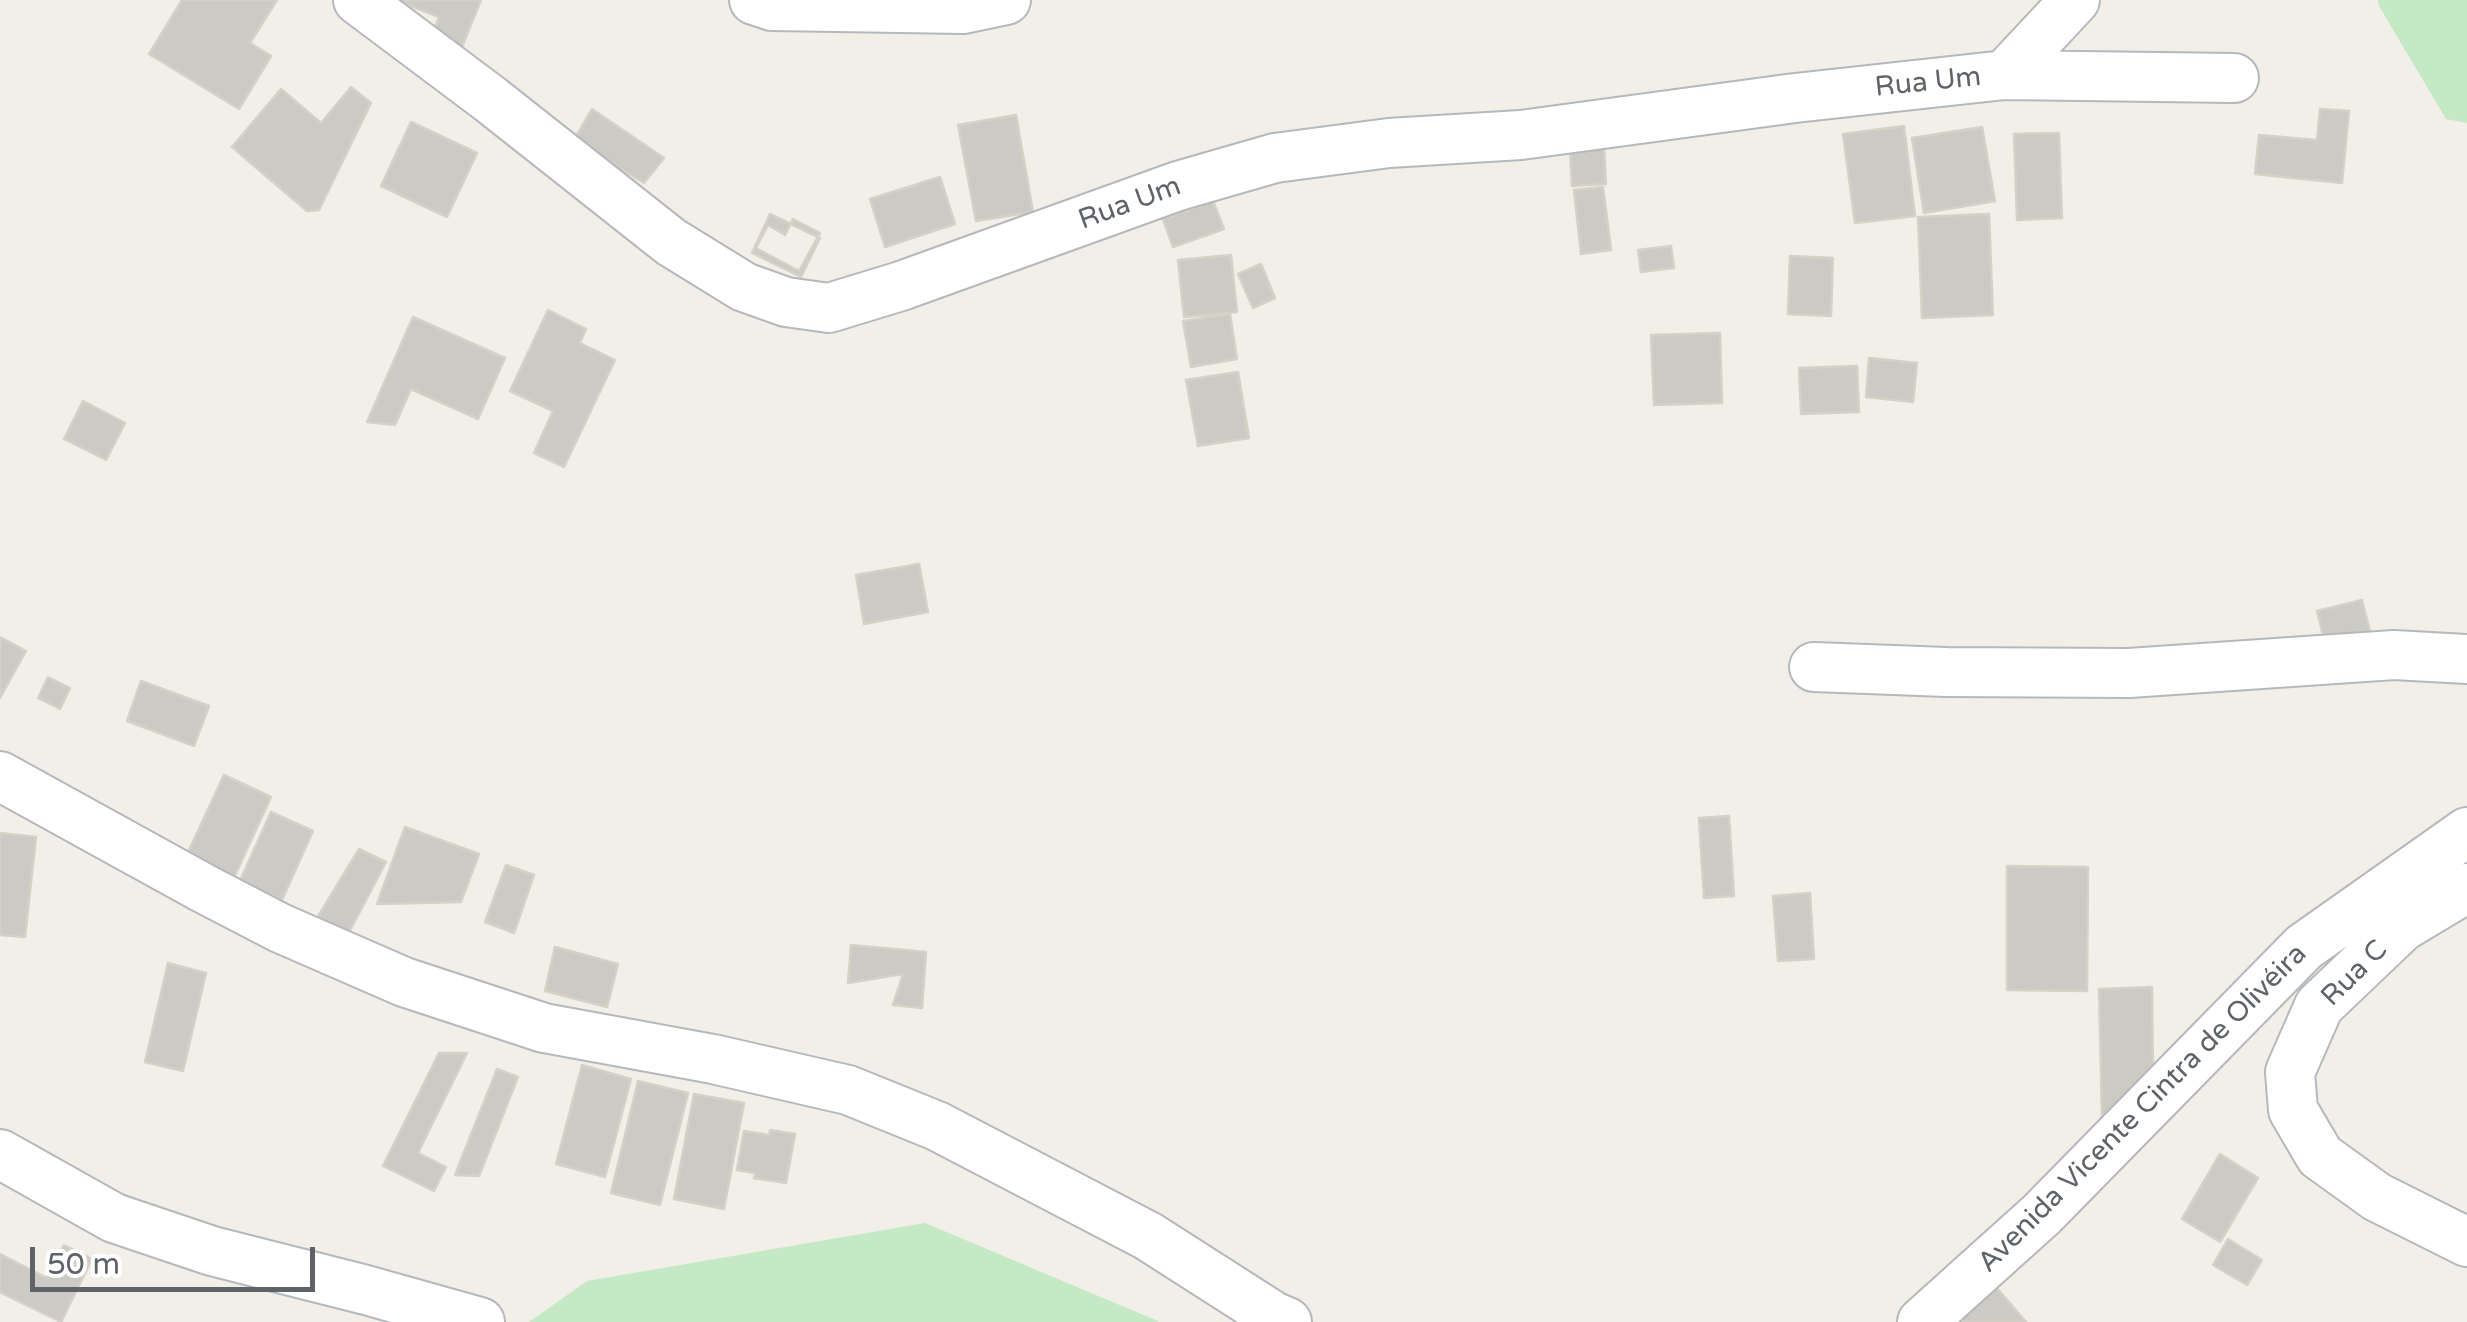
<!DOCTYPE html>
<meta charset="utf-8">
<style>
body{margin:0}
#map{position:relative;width:2467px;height:1322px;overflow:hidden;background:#f1efe8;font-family:"Varela Round",sans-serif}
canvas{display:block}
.scale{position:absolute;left:30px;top:1247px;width:285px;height:45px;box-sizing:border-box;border:5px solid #5f6368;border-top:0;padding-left:12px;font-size:30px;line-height:35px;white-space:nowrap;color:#5f6368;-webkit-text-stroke:8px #fff;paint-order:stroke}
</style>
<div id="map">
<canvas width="2467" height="1322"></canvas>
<div class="scale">50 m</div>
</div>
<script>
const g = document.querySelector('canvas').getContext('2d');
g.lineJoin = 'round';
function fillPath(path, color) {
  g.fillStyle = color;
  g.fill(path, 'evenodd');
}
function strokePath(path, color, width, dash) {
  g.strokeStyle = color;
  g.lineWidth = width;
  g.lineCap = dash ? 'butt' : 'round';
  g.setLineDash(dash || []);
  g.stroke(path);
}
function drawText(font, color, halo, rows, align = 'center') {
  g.font = font + ' "Varela Round",sans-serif';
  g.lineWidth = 8;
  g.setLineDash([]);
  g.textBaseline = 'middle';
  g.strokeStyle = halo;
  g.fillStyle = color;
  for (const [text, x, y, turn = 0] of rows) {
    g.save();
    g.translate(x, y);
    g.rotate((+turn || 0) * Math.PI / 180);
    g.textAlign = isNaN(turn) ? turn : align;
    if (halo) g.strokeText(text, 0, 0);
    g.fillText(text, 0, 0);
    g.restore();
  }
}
fillPath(new Path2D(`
 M 2378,0 L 2467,0 L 2467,123 L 2446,119 L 2379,6 Z
 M 925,1223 L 1160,1322 L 529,1322 L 587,1281 Z`), '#c5e8c5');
const building = new Path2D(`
 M 182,0 L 277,0 L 250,43 L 271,56 L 239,109 L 149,54 Z
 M 402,0 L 481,0 L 459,54 L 430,42 L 439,17 L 401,2 Z
 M 351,87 L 371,103 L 319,210 L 307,211 L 232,147 L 281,89 L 321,123 Z
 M 592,109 L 664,158 L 644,183 L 574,140 Z
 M 2320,109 L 2349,111 L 2342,183 L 2255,174 L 2259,135 L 2317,140 Z
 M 1016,115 L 1033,212 L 976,221 L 958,125 Z
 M 411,122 L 477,153 L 447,217 L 381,186 Z
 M 1904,126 L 1915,216 L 1855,223 L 1843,134 Z
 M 1982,127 L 1995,201 L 1924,213 L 1912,138 Z
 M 2059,133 L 2062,218 L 2017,220 L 2014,134 Z
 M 1604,148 L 1606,184 L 1572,186 L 1570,150 Z
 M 940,177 L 955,224 L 885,247 L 870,199 Z
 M 1603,187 L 1611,250 L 1581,254 L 1574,190 Z
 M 1213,201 L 1224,229 L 1173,247 L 1163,219 Z
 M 770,214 L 820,238 L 801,277 L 752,253 Z
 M 1989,214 L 1993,315 L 1922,318 L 1918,217 Z
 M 793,219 L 820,233 L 799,271 L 756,248 L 768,225 L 785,235 Z
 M 1671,246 L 1674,268 L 1641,272 L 1638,250 Z
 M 1231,255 L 1237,312 L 1184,317 L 1178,260 Z
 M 1790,256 L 1833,258 L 1831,316 L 1788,314 Z
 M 1261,264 L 1275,298 L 1253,308 L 1238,274 Z
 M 548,310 L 586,329 L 580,343 L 615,360 L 564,467 L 534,453 L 553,411 L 510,391 Z
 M 1230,314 L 1237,359 L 1191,367 L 1183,321 Z
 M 413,317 L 505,358 L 478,419 L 411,389 L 395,425 L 367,422 Z
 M 1720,333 L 1722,403 L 1654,405 L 1651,335 Z
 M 1869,358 L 1917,363 L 1913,402 L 1866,397 Z
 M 1857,366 L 1859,412 L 1801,414 L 1799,368 Z
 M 1238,372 L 1249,438 L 1198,446 L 1186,380 Z
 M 83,401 L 125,423 L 106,460 L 64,439 Z
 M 919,564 L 928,612 L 864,624 L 856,575 Z
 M 2362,600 L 2372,639 L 2327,651 L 2317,611 Z
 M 0,637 L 26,651 L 0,698 Z
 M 48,677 L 70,688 L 60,709 L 38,698 Z
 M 141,681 L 209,706 L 194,746 L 127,721 Z
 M 224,775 L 271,797 L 232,882 L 184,861 Z
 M 271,812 L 313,831 L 282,900 L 240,881 Z
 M 1729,816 L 1734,896 L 1704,898 L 1699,818 Z
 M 405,827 L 479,854 L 461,902 L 377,904 Z
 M 0,833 L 36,837 L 25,937 L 0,935 Z
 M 359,849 L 386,862 L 345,940 L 314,923 Z
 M 506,865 L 534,875 L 514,933 L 485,922 Z
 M 2007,866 L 2088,867 L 2087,991 L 2007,990 Z
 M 1810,893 L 1814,959 L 1778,961 L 1773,896 Z
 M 851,945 L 926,952 L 922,1008 L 893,1005 L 903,974 L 848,983 Z
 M 555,947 L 618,964 L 607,1007 L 545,991 Z
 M 168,963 L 206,973 L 183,1071 L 145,1062 Z
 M 2152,987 L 2153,1075 L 2102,1116 L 2099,989 Z
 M 439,1053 L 467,1053 L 418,1153 L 446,1167 L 434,1191 L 383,1166 Z
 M 582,1065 L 631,1079 L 605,1177 L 556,1164 Z
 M 497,1069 L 518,1077 L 479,1176 L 455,1175 Z
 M 638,1081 L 688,1093 L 660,1205 L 611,1193 Z
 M 694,1094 L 744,1103 L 724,1209 L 674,1199 Z
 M 770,1130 L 795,1134 L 786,1183 L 754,1178 L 755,1173 L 737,1170 L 744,1131 L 769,1135 Z
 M 2220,1154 L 2258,1178 L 2220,1242 L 2182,1219 Z
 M 2228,1239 L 2262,1260 L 2247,1285 L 2213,1265 Z
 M 64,1245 L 92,1259 L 61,1322 L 0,1292 L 0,1254 L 47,1278 Z
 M 1996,1287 L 2026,1322 L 1963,1322 L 1959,1317 Z`);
fillPath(building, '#cccac5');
strokePath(building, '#d6d1c6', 2.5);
const minor = new Path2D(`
 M 358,0 L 490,99 L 671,242 L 744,287 L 786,302 L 829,308 L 901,286 L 1178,186 L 1275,158 L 1389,143 L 1521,135 L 1795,98 L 2005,75 L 2234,78
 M 754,0 L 772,6 L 963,9 L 1006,0
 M 2005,75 L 2075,0
 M 1814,667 L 1946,672 L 2129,673 L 2394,655 L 2467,659
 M 0,776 L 203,888 L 280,928 L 404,982 L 544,1028 L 713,1059 L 848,1090 L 937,1126 L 1148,1236 L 1273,1316 L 1287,1322
 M 2467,888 L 2402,927 L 2319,1006 L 2290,1072 L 2293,1110 L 2320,1156 L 2377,1197 L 2467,1242
 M 0,1154 L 114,1218 L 212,1251 L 366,1290 L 480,1322
 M 1922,1322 L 2042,1214 L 2304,947 L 2467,832`);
strokePath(minor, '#b5b8bc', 52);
strokePath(minor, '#fff', 48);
drawText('28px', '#5f6368', '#fff', [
 ["Rua Um",1928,83,-6],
 ["Rua Um",1130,204,-20],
 ["Rua C",2355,974,-45],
 ["Avenida Vicente Cintra de Olivéira",2143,1109,-45]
]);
</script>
